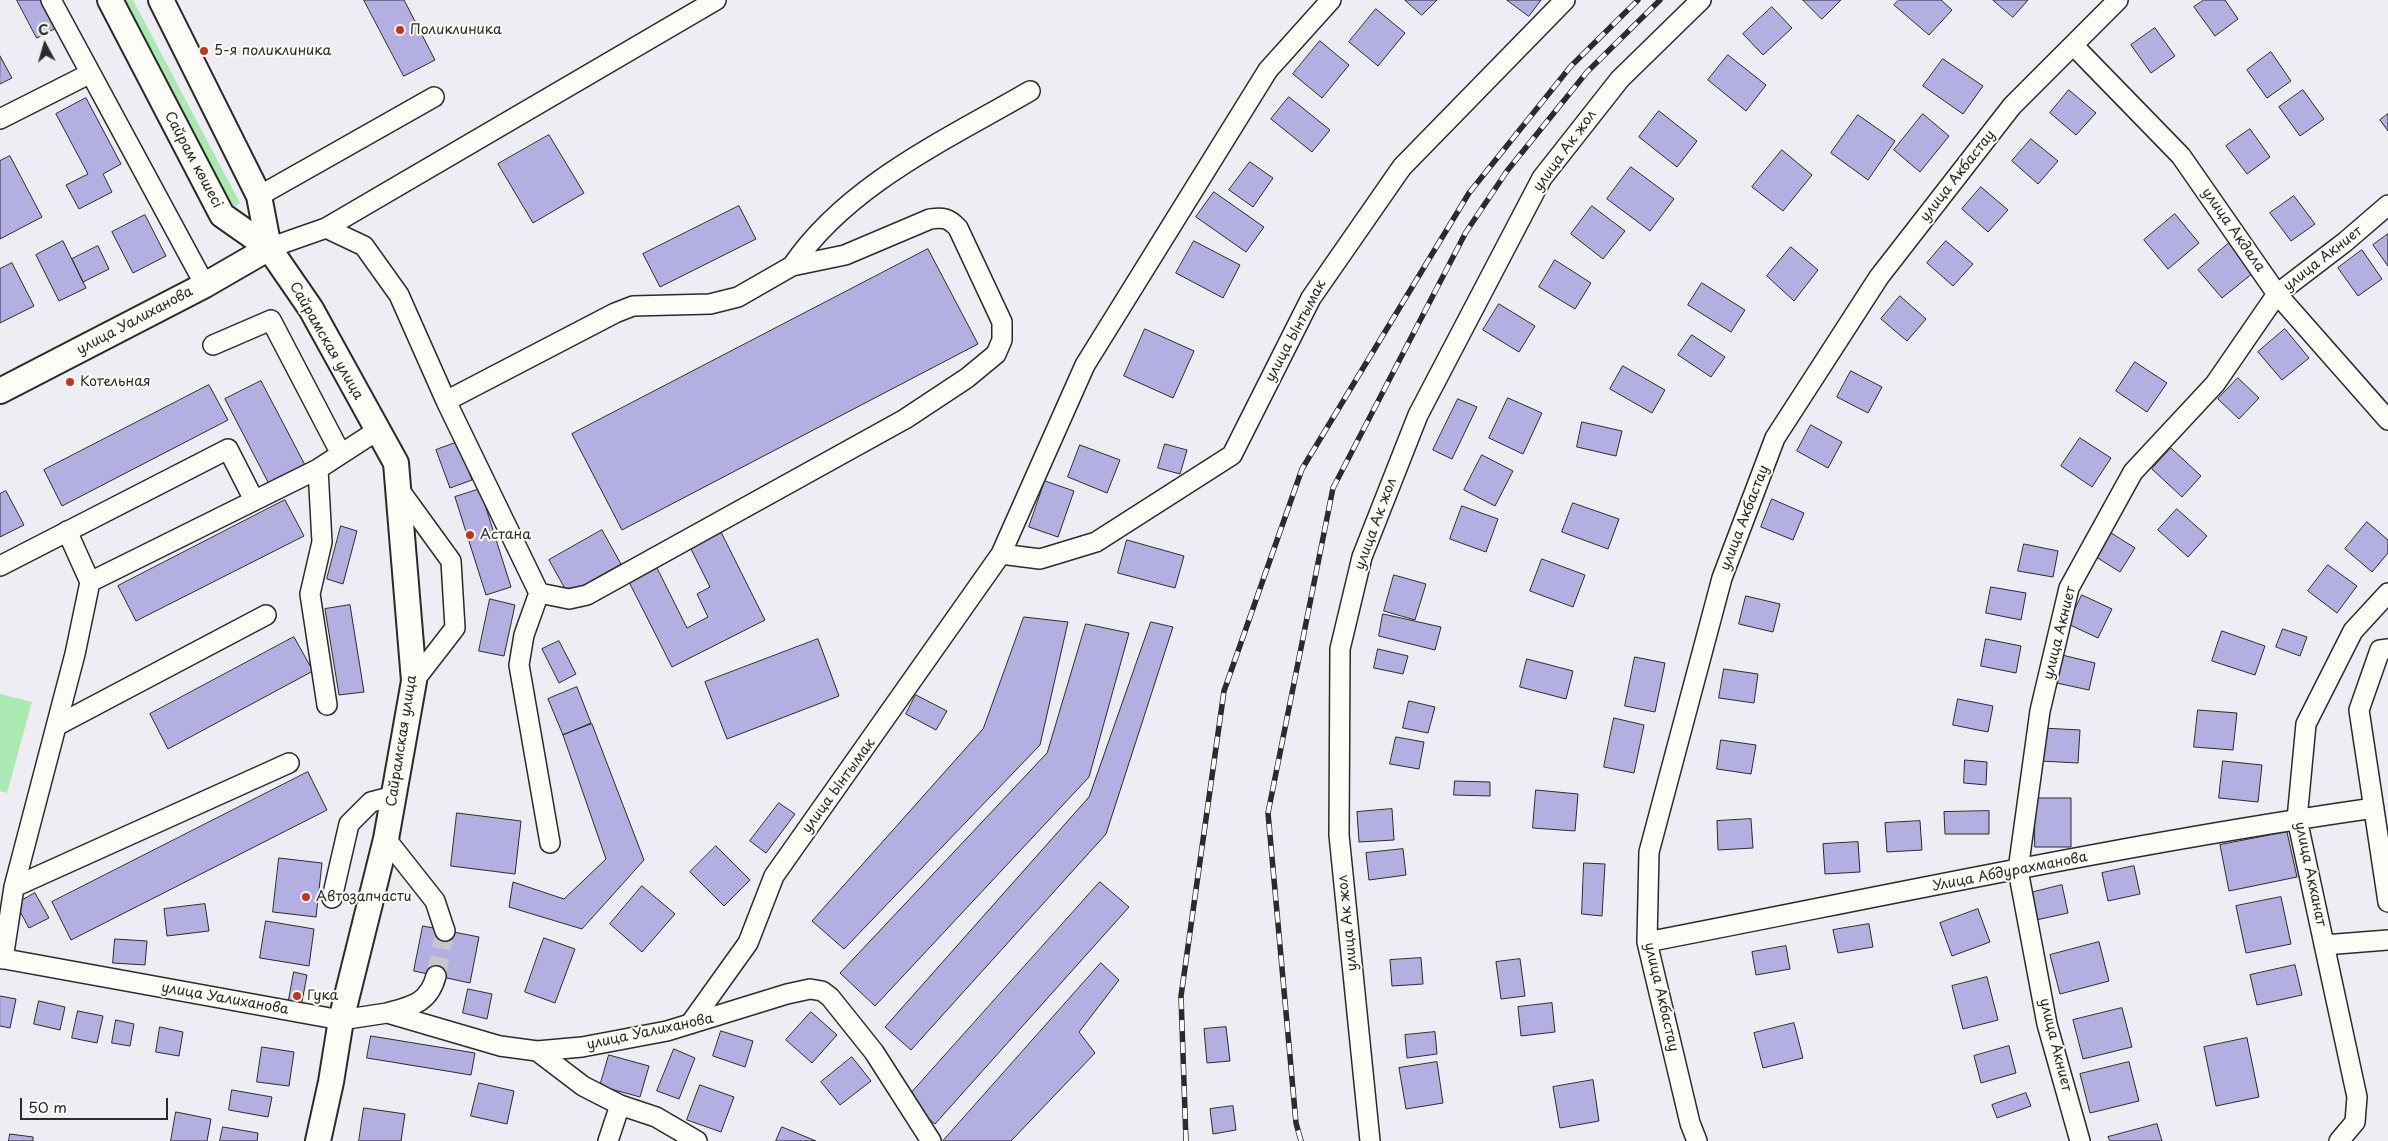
<!DOCTYPE html>
<meta charset="utf-8">
<style>
body{margin:0}
#map{position:relative;width:2388px;height:1141px;overflow:hidden;background:#eeedf3;font-family:"Playpen Sans",sans-serif}
canvas{display:block}
.north{position:absolute;left:20px;top:20px;width:50px;height:50px;-webkit-text-stroke:4px #fdfcf7;paint-order:stroke;rotate:354deg;font-size:14px;font-weight:700;line-height:20px;text-align:center;color:#2b2b2b}
.north::after{content:'';display:block;margin:auto;width:18px;height:22px;background:#2b2b2b;clip-path:polygon(50% 0,100% 100%,50% 72%,0 100%)}
.scale{position:absolute;left:20px;top:1098px;width:148px;height:22px;box-sizing:border-box;border:2px solid #2b2b2b;border-top:0;padding-left:6px;font-size:15px;line-height:18px;white-space:nowrap;color:#2b2b2b;-webkit-text-stroke:4px #fdfcf7;paint-order:stroke}
</style>
<div id="map">
<canvas width="2388" height="1141"></canvas>
<div class="north">С</div>
<div class="scale">50 m</div>
</div>
<script>
const g = document.querySelector('canvas').getContext('2d');
g.lineJoin = 'round';
function fillPath(path, color) {
  g.fillStyle = color;
  g.fill(path, 'evenodd');
}
function strokePath(path, color, width, dash) {
  g.strokeStyle = color;
  g.lineWidth = width;
  g.lineCap = dash ? 'butt' : 'round';
  g.setLineDash(dash || []);
  g.stroke(path);
}
function drawText(font, color, halo, rows, align = 'center') {
  g.font = font + ' "Playpen Sans",sans-serif';
  g.lineWidth = 4;
  g.setLineDash([]);
  g.textBaseline = 'middle';
  g.strokeStyle = halo;
  g.fillStyle = color;
  for (const [text, x, y, turn = 0] of rows) {
    g.save();
    g.translate(x, y);
    g.rotate((+turn || 0) * Math.PI / 180);
    g.textAlign = isNaN(turn) ? turn : align;
    if (halo) g.strokeText(text, 0, 0);
    g.fillText(text, 0, 0);
    g.restore();
  }
}
fillPath(new Path2D(`
 M 122,0 L 133,0 L 240,203 L 232,208 Z
 M 0,694 L 32,702 L 7,793 L 0,791 Z`), '#aae9b1');
const building = new Path2D(`
 M 17,0 L 49,0 L 62,25 L 37,38 Z
 M 364,0 L 404,0 L 435,60 L 404,76 Z
 M 1405,0 L 1437,0 L 1422,15 Z
 M 1507,0 L 1541,0 L 1529,16 Z
 M 1803,0 L 1841,0 L 1822,19 Z
 M 1899,0 L 1941,0 L 1952,10 L 1929,35 L 1894,5 Z
 M 1993,0 L 2028,0 L 2013,17 Z
 M 2204,0 L 2225,0 L 2238,19 L 2215,36 L 2194,7 Z
 M 1772,7 L 1792,28 L 1763,55 L 1743,34 Z
 M 1376,9 L 1405,33 L 1378,66 L 1349,42 Z
 M 2155,28 L 2175,56 L 2151,73 L 2131,45 Z
 M 1320,41 L 1349,65 L 1322,98 L 1293,74 Z
 M 2271,52 L 2291,81 L 2267,98 L 2247,70 Z
 M 1728,55 L 1766,85 L 1746,111 L 1708,80 Z
 M 0,56 L 12,78 L 0,84 Z
 M 1943,59 L 1983,86 L 1963,114 L 1923,86 Z
 M 2069,90 L 2096,113 L 2076,135 L 2050,113 Z
 M 2303,90 L 2324,119 L 2300,136 L 2279,107 Z
 M 1289,97 L 1330,130 L 1312,152 L 1271,119 Z
 M 86,98 L 121,164 L 103,174 L 112,192 L 79,209 L 66,185 L 88,174 L 56,114 Z
 M 1659,111 L 1697,141 L 1677,167 L 1639,137 Z
 M 1923,114 L 1949,136 L 1920,172 L 1894,150 Z
 M 2388,114 L 2388,131 L 2380,120 Z
 M 1858,115 L 1895,141 L 1868,180 L 1831,153 Z
 M 2250,129 L 2270,157 L 2247,174 L 2226,146 Z
 M 549,135 L 584,193 L 533,223 L 498,164 Z
 M 2031,139 L 2058,161 L 2038,184 L 2012,161 Z
 M 1782,150 L 1812,175 L 1783,211 L 1752,187 Z
 M 10,156 L 42,217 L 0,239 L 0,161 Z
 M 1250,162 L 1273,178 L 1253,207 L 1229,190 Z
 M 1631,167 L 1674,199 L 1650,231 L 1607,199 Z
 M 1981,187 L 2008,210 L 1988,232 L 1962,209 Z
 M 1214,192 L 1264,227 L 1246,252 L 1196,217 Z
 M 2294,196 L 2315,224 L 2291,241 L 2270,213 Z
 M 739,206 L 756,239 L 660,287 L 643,254 Z
 M 1592,206 L 1625,231 L 1603,259 L 1571,234 Z
 M 2175,214 L 2199,243 L 2168,269 L 2144,240 Z
 M 145,215 L 166,256 L 133,273 L 112,232 Z
 M 2388,234 L 2388,266 L 2373,245 Z
 M 63,241 L 86,288 L 59,301 L 36,255 Z
 M 1194,241 L 1240,265 L 1223,298 L 1176,273 Z
 M 1946,241 L 1973,264 L 1953,286 L 1927,263 Z
 M 2229,243 L 2253,273 L 2222,298 L 2198,270 Z
 M 98,246 L 109,269 L 83,282 L 72,259 Z
 M 1791,247 L 1818,270 L 1794,301 L 1767,276 Z
 M 928,249 L 978,344 L 622,530 L 572,434 Z
 M 2362,250 L 2382,279 L 2358,296 L 2338,268 Z
 M 1555,260 L 1591,283 L 1575,309 L 1539,287 Z
 M 12,263 L 34,306 L 0,323 L 0,269 Z
 M 1702,283 L 1745,310 L 1731,332 L 1688,305 Z
 M 1900,296 L 1926,319 L 1907,341 L 1881,319 Z
 M 1499,304 L 1535,326 L 1519,352 L 1483,330 Z
 M 1145,329 L 1194,351 L 1173,398 L 1124,376 Z
 M 2285,329 L 2309,358 L 2282,380 L 2258,352 Z
 M 1692,335 L 1725,357 L 1711,377 L 1678,355 Z
 M 2135,362 L 2167,383 L 2147,412 L 2116,391 Z
 M 1623,366 L 1665,390 L 1652,413 L 1610,389 Z
 M 1851,371 L 1882,387 L 1868,413 L 1837,397 Z
 M 2238,378 L 2259,398 L 2239,419 L 2218,399 Z
 M 261,381 L 305,465 L 269,484 L 225,399 Z
 M 209,385 L 228,420 L 62,506 L 44,470 Z
 M 1508,398 L 1542,413 L 1523,454 L 1489,438 Z
 M 1458,399 L 1477,407 L 1452,459 L 1433,450 Z
 M 1582,422 L 1622,431 L 1616,456 L 1577,447 Z
 M 1811,425 L 1842,442 L 1828,468 L 1797,451 Z
 M 2080,438 L 2111,458 L 2092,487 L 2061,466 Z
 M 458,442 L 472,480 L 450,488 L 436,450 Z
 M 1165,444 L 1187,450 L 1180,474 L 1158,468 Z
 M 1080,445 L 1120,460 L 1107,493 L 1068,477 Z
 M 2171,448 L 2201,476 L 2182,497 L 2152,469 Z
 M 1482,455 L 1513,471 L 1495,506 L 1464,490 Z
 M 1045,481 L 1074,491 L 1058,537 L 1029,527 Z
 M 480,489 L 511,587 L 486,595 L 455,497 Z
 M 6,491 L 24,525 L 0,537 L 0,494 Z
 M 1772,499 L 1804,513 L 1793,540 L 1761,527 Z
 M 285,500 L 304,536 L 136,621 L 118,586 Z
 M 1573,503 L 1619,519 L 1608,549 L 1562,532 Z
 M 1462,506 L 1498,519 L 1486,552 L 1450,539 Z
 M 2177,509 L 2207,536 L 2188,557 L 2158,530 Z
 M 2367,522 L 2388,540 L 2388,553 L 2372,572 L 2345,549 Z
 M 341,526 L 357,531 L 343,584 L 327,579 Z
 M 602,530 L 621,564 L 568,594 L 549,560 Z
 M 2108,531 L 2135,548 L 2120,572 L 2093,555 Z
 M 721,532 L 765,620 L 672,667 L 627,578 L 655,564 L 687,628 L 708,617 L 697,594 L 710,587 L 690,547 Z
 M 1127,540 L 1184,556 L 1175,588 L 1118,573 Z
 M 2024,544 L 2058,551 L 2053,577 L 2018,571 Z
 M 1542,559 L 1585,575 L 1573,607 L 1530,591 Z
 M 2328,565 L 2357,586 L 2337,613 L 2308,591 Z
 M 1394,575 L 1426,584 L 1415,620 L 1384,611 Z
 M 1991,587 L 2026,593 L 2021,620 L 1986,613 Z
 M 2082,595 L 2112,609 L 2098,638 L 2068,624 Z
 M 1746,596 L 1780,604 L 1773,632 L 1739,624 Z
 M 490,599 L 515,605 L 504,656 L 479,651 Z
 M 350,605 L 364,692 L 339,695 L 325,609 Z
 M 1383,614 L 1441,627 L 1435,650 L 1379,636 Z
 M 1024,617 L 1068,622 L 1040,745 L 844,949 L 812,921 L 983,729 Z
 M 1151,622 L 1173,627 L 1106,834 L 911,1050 L 885,1027 L 1089,797 Z
 M 1086,624 L 1129,633 L 1089,777 L 875,1006 L 840,973 L 1047,753 Z
 M 2283,629 L 2307,637 L 2300,656 L 2276,647 Z
 M 2222,631 L 2265,646 L 2255,675 L 2212,661 Z
 M 294,637 L 313,671 L 168,749 L 150,714 Z
 M 818,639 L 839,696 L 727,739 L 705,682 Z
 M 1986,639 L 2021,646 L 2016,673 L 1981,666 Z
 M 559,641 L 576,674 L 559,683 L 542,649 Z
 M 1378,649 L 1408,656 L 1403,674 L 1374,668 Z
 M 2058,654 L 2095,663 L 2089,690 L 2052,682 Z
 M 1635,657 L 1665,663 L 1655,712 L 1625,706 Z
 M 1527,659 L 1573,671 L 1566,699 L 1520,687 Z
 M 1724,669 L 1758,674 L 1754,703 L 1719,698 Z
 M 577,687 L 591,723 L 563,735 L 548,699 Z
 M 916,695 L 947,711 L 936,730 L 906,714 Z
 M 1958,699 L 1993,706 L 1988,732 L 1953,725 Z
 M 1409,701 L 1435,707 L 1428,733 L 1403,728 Z
 M 2198,710 L 2237,713 L 2233,750 L 2194,747 Z
 M 1614,718 L 1644,725 L 1634,773 L 1604,767 Z
 M 592,724 L 644,860 L 582,929 L 509,907 L 513,882 L 564,899 L 606,859 L 563,735 Z
 M 2042,728 L 2080,730 L 2078,763 L 2040,761 Z
 M 1396,737 L 1424,742 L 1419,769 L 1390,764 Z
 M 1721,740 L 1756,745 L 1751,774 L 1717,769 Z
 M 1965,760 L 1987,762 L 1986,785 L 1964,783 Z
 M 2223,761 L 2262,765 L 2258,802 L 2219,798 Z
 M 308,772 L 327,810 L 71,940 L 52,902 Z
 M 1455,781 L 1490,782 L 1490,796 L 1454,795 Z
 M 1536,790 L 1578,794 L 1575,831 L 1533,828 Z
 M 2035,798 L 2071,798 L 2071,847 L 2035,847 Z
 M 779,803 L 795,814 L 766,853 L 750,841 Z
 M 1392,809 L 1394,840 L 1359,842 L 1357,812 Z
 M 1989,811 L 1989,834 L 1945,834 L 1944,812 Z
 M 457,813 L 521,821 L 515,874 L 451,866 Z
 M 1751,819 L 1753,848 L 1718,850 L 1717,821 Z
 M 1920,821 L 1922,850 L 1887,852 L 1885,823 Z
 M 2287,832 L 2297,877 L 2229,891 L 2220,845 Z
 M 1858,842 L 1860,872 L 1825,874 L 1823,844 Z
 M 716,846 L 750,880 L 724,906 L 690,872 Z
 M 1403,849 L 1406,875 L 1369,880 L 1366,853 Z
 M 279,858 L 322,863 L 316,917 L 273,912 Z
 M 1584,863 L 1605,864 L 1602,916 L 1582,914 Z
 M 2134,866 L 2140,894 L 2108,901 L 2102,873 Z
 M 1100,882 L 1129,907 L 935,1124 L 906,1099 Z
 M 2062,885 L 2068,913 L 2036,920 L 2030,893 Z
 M 642,886 L 675,914 L 642,952 L 610,924 Z
 M 35,893 L 49,918 L 29,928 L 16,904 Z
 M 2281,897 L 2291,944 L 2246,953 L 2236,906 Z
 M 205,904 L 209,931 L 167,936 L 164,909 Z
 M 1978,909 L 1990,942 L 1952,956 L 1940,923 Z
 M 266,921 L 314,929 L 309,966 L 260,958 Z
 M 1869,924 L 1873,947 L 1838,953 L 1833,930 Z
 M 423,926 L 479,937 L 470,983 L 414,971 Z
 M 544,938 L 575,949 L 555,1003 L 525,992 Z
 M 115,939 L 147,941 L 145,965 L 113,963 Z
 M 2099,942 L 2109,981 L 2060,994 L 2050,955 Z
 M 1786,946 L 1790,969 L 1756,975 L 1752,952 Z
 M 1421,958 L 1423,984 L 1392,986 L 1390,960 Z
 M 1520,959 L 1525,996 L 1501,999 L 1496,962 Z
 M 1101,963 L 1119,980 L 1079,1032 L 1095,1053 L 1011,1141 L 943,1141 Z
 M 2295,965 L 2302,995 L 2257,1005 L 2250,975 Z
 M 294,972 L 307,975 L 301,1007 L 288,1005 Z
 M 1987,977 L 1998,1020 L 1963,1029 L 1952,986 Z
 M 468,989 L 492,994 L 487,1019 L 463,1013 Z
 M 0,996 L 16,999 L 10,1028 L 0,1026 Z
 M 39,1001 L 65,1007 L 60,1030 L 34,1024 Z
 M 1552,1003 L 1555,1032 L 1521,1036 L 1518,1007 Z
 M 2122,1008 L 2132,1047 L 2083,1059 L 2073,1020 Z
 M 78,1011 L 103,1016 L 97,1043 L 72,1038 Z
 M 811,1012 L 837,1035 L 812,1063 L 786,1040 Z
 M 116,1020 L 134,1024 L 130,1046 L 112,1043 Z
 M 1794,1023 L 1803,1058 L 1763,1068 L 1754,1033 Z
 M 160,1027 L 183,1032 L 179,1056 L 156,1052 Z
 M 1226,1027 L 1230,1061 L 1207,1063 L 1204,1029 Z
 M 721,1031 L 753,1041 L 745,1067 L 713,1056 Z
 M 1435,1032 L 1437,1054 L 1407,1058 L 1405,1035 Z
 M 371,1036 L 475,1053 L 471,1075 L 367,1058 Z
 M 2247,1038 L 2259,1097 L 2216,1106 L 2204,1047 Z
 M 2009,1046 L 2016,1073 L 1981,1083 L 1974,1056 Z
 M 262,1047 L 294,1052 L 289,1086 L 257,1082 Z
 M 674,1049 L 695,1058 L 679,1099 L 657,1091 Z
 M 609,1055 L 649,1066 L 640,1097 L 600,1086 Z
 M 852,1057 L 871,1081 L 840,1105 L 821,1082 Z
 M 1437,1062 L 1443,1103 L 1406,1109 L 1399,1068 Z
 M 2129,1062 L 2139,1101 L 2090,1113 L 2080,1074 Z
 M 1593,1080 L 1599,1121 L 1560,1128 L 1553,1087 Z
 M 479,1083 L 514,1091 L 507,1124 L 471,1116 Z
 M 700,1085 L 734,1097 L 721,1132 L 687,1120 Z
 M 232,1090 L 272,1097 L 268,1117 L 229,1110 Z
 M 2026,1093 L 2031,1106 L 1997,1118 L 1992,1105 Z
 M 1233,1106 L 1236,1130 L 1213,1134 L 1210,1109 Z
 M 364,1108 L 405,1114 L 401,1141 L 359,1141 Z
 M 176,1112 L 211,1119 L 207,1141 L 171,1141 Z
 M 2157,1124 L 2162,1141 L 2110,1141 L 2108,1137 Z
 M 223,1127 L 258,1133 L 257,1141 L 220,1141 Z
 M 782,1127 L 816,1141 L 776,1141 Z
 M 10,1134 L 33,1137 L 33,1141 L 9,1141 Z`);
fillPath(building, '#b3b0e1');
strokePath(building, '#2b2b2b', 1);
strokePath(new Path2D(`
 M 436,976 L 445,931`), '#c7c6cb', 19, [19, 9]);
const minor = new Path2D(`
 M 51,0 L 205,285
 M 2073,45 L 2181,156 L 2277,294 L 2388,420
 M 0,119 L 89,74
 M 259,196 L 434,97
 M 326,228 L 364,246 L 399,295 L 446,401 L 539,593 L 524,635 L 519,665 L 550,843
 M 269,248 L 326,228 L 716,0
 M 792,266 C 848,184 946,140 1030,91
 M 213,345 L 271,320 L 341,454
 M 446,401 L 615,313 L 633,306 L 710,304 L 738,297 L 792,266 L 845,255 L 930,219 C 943,217 949,218 958,228 L 1002,322 L 1002,340 L 996,354 L 967,378 L 905,419 L 587,595 L 569,599 L 539,593
 M 318,469 L 322,542 L 310,594 L 327,705
 M 398,488 L 451,561 L 455,628 L 414,681
 M 1001,554 L 1040,559 L 1096,542 L 1232,455 L 1311,298 L 1402,167 L 1565,0
 M 0,566 L 228,449 L 254,500
 M 90,582 L 318,469 L 378,430
 M 2388,649 L 2380,650 L 2359,710 L 2388,902
 M 56,726 L 266,615
 M 386,839 L 435,901 L 445,931
 M 14,887 L 289,763
 M 332,898 L 349,824 L 371,802 L 394,796
 M 1647,942 C 1889,895 2130,843 2374,808
 M 2324,945 L 2388,940
 M 0,958 L 341,1020 L 387,1013 L 500,1046 L 537,1051 L 582,1047 L 667,1031 L 787,994 L 810,989 L 822,991 L 830,997 L 874,1052 L 931,1141
 M 3,959 L 14,887 L 75,654 L 90,582 L 67,531
 M 387,1013 C 412,1006 429,1003 436,976
 M 690,1024 L 748,943 L 774,876 L 1001,554 L 1085,365 L 1268,70 L 1331,0
 M 537,1051 L 583,1086 L 620,1105 L 608,1141
 M 620,1105 L 656,1117 L 697,1141
 M 1370,1141 L 1339,835 L 1340,649 L 1362,557 L 1418,415 L 1542,178 L 1620,79 L 1701,0
 M 1697,1141 L 1690,1123 L 1647,942 L 1649,852 L 1722,578 L 1775,438 L 1879,277 L 2012,106 L 2118,0
 M 2080,1141 L 2047,1024 L 2018,870 L 2040,711 L 2069,588 L 2133,472 L 2215,384 L 2277,294 L 2345,242 L 2388,205
 M 2339,1141 L 2355,1122 L 2357,1097 L 2297,819 L 2306,724 L 2353,631 L 2388,593`);
const major = new Path2D(`
 M 110,0 L 222,215 L 269,248 L 311,309 L 396,463 L 414,681 L 386,839 L 341,1020 L 331,1082 L 318,1141
 M 161,0 L 259,196 L 269,248
 M 0,391 L 205,285 L 269,248`);
strokePath(minor, '#2b2b2b', 22);
strokePath(major, '#2b2b2b', 28);
strokePath(minor, '#fdfcf7', 19);
strokePath(major, '#fdfcf7', 24);
const rail = new Path2D(`
 M 1186,1141 L 1181,996 L 1224,691 L 1302,469 L 1469,193 L 1571,66 L 1638,0
 M 1301,1141 L 1296,1123 L 1268,813 L 1333,488 L 1466,232 L 1507,171 L 1587,72 L 1660,0`);
strokePath(rail, '#2b2b2b', 5.5);
strokePath(rail, '#fdfcf7', 4, [11]);
for (const [x, y, r, color] of [
 [400,30,5,"#c8321e"],
 [204,51,5,"#c8321e"],
 [70,382,5,"#c8321e"],
 [470,535,5,"#c8321e"],
 [306,897,5,"#c8321e"],
 [297,996,5,"#c8321e"]
]) {
  const dot = new Path2D();
  dot.arc(x, y, r, 0, 2 * Math.PI);
  g.fillStyle = color;
  g.fill(dot);
  strokePath(dot, '#fdfcf7', 2);
}
drawText('14px', '#2b2b2b', '#fdfcf7', [
 ["Поликлиника",410,30],
 ["5-я поликлиника",214,51],
 ["Котельная",80,382],
 ["Астана",480,535],
 ["Автозапчасти",316,897],
 ["Гука",307,996]
], 'left');
drawText('14px', '#2b2b2b', '#fdfcf7', [
 ["улица Ак жол",1565,151,-54],
 ["Сайрам көшесі",193,160,62],
 ["улица Акбастау",1958,176,-52],
 ["улица Акдала",2233,230,55],
 ["улица Акниет",2323,259,-38],
 ["улица Уалиханова",135,321,-28],
 ["улица Ынтымак",1296,331,-62],
 ["Сайрамская улица",326,341,60],
 ["улица Акбастау",1745,518,-69],
 ["улица Ак жол",1376,524,-70],
 ["улица Акниет",2060,633,-76],
 ["Сайрамская улица",402,741,-81],
 ["улица Ынтымак",839,786,-54],
 ["Улица Абдурахманова",2010,872,-11],
 ["улица Акканат",2310,874,78],
 ["улица Ак жол",1348,923,-96],
 ["улица Акбастау",1661,997,77],
 ["улица Уалиханова",225,999,10],
 ["улица Уалиханова",650,1032,-12],
 ["улица Акниет",2055,1045,76]
]);
</script>
